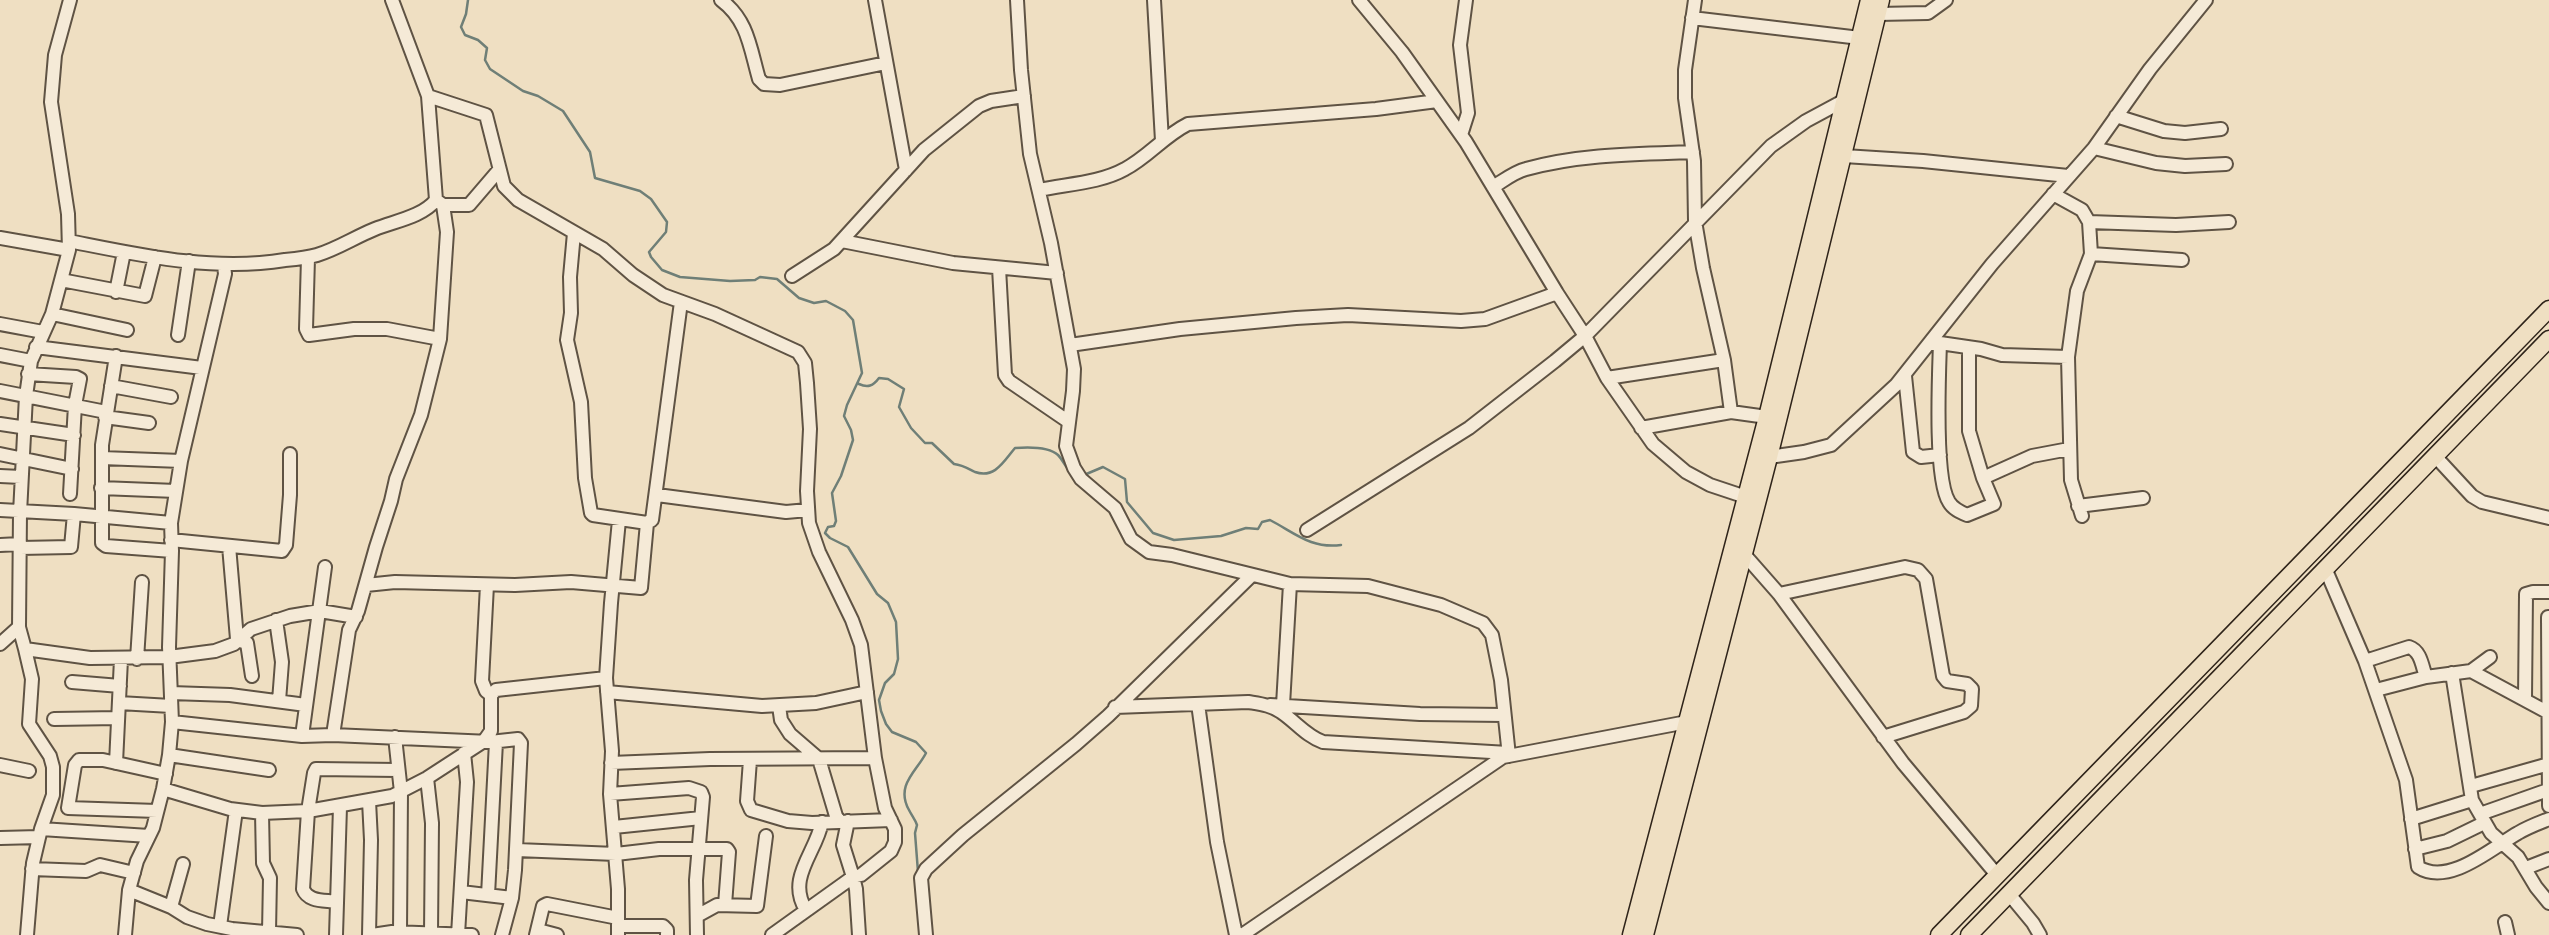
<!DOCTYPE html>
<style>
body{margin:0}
canvas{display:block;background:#efdfc2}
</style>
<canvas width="2549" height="935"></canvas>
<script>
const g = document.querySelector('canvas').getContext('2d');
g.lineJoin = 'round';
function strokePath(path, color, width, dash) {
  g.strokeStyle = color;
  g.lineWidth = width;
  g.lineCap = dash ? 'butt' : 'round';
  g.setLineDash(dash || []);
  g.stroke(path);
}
strokePath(new Path2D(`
 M 468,0 L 466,14 L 461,27 L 465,35 L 478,40 L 487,48 L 485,60 L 490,69 L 523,91 L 538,96 L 563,111 L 590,152 L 595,178 L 640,191 L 651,199 L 667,222 L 666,232 L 649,252 L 651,257 L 662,270 L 680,277 L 730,281 L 755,280 L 760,277 L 777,279 L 799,298 L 814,303 L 826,301 L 845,311 L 853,320 L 862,373 L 847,405 L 844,416 L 851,430 L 853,440 L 841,476 L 832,493 L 836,521 L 834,526 L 828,527 L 825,533 L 830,538 L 848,547 L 877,594 L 888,603 L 896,622 L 898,659 L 894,674 L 885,683 L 879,700 L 881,711 L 886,724 L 892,732 L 916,742 L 926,753 C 917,771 895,785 909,810 C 912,816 915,819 917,825 L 915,833 L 918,872
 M 859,384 C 868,388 873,386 879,378 L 888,379 L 904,389 L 899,407 L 911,428 L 925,443 L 932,443 L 954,464 C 963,465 967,468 975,472 C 995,479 1004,461 1015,448 C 1028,447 1048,446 1058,455 C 1062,459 1065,466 1069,470
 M 1084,475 L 1103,467 L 1125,479 L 1127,502 L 1153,533 L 1174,540 L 1221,536 L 1246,528 L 1258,529 L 1262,522 L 1270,520 C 1295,533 1311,549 1341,545`), '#6f7f77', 2.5);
const minor = new Path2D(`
 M 70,0 L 55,55 L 51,102 L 68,214 L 69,250 L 52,314 L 31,361 L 26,396 L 20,513 L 19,627 L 25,649 L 90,658 L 169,657 L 215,651 L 234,644 L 251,629 L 290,616 L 320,611 L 356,617
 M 721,0 C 748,20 750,48 759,79 L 764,84 L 780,85 L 886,63
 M 875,0 L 906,170
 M 1017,0 L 1021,70 L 1030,154 L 1051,243 L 1074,369 L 1073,391 L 1066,446 L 1074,468 L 1081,479 L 1115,508 L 1131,539 L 1149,552 L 1172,555 L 1290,584 L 1368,586 L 1441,605 L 1483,623 L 1492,635 L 1501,680 L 1509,756
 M 1154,0 L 1162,141
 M 1359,0 L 1402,52 L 1466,142 L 1557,293 L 1585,336 L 1607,378 L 1653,444 L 1686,472 L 1710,485 L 1746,497
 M 1695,0 L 1685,70 L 1685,98 L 1694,161 L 1695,221 L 1703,268 L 1724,360 L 1731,412
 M 1878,14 L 1928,13 L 1946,0
 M 1692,18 L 1860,38
 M 428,96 L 486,115 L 504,186 L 518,200 L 603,249 L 633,275 L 663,295 L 715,314 L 798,352 L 805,363 L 807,383 L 810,429 L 807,491 L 809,523 L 819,552 L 852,620 L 861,645 L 875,758 L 885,808 L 895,829 L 895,842 L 891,851 L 861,875 L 853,877 L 856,889 L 859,935
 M 2116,116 L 2164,131 L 2185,133 L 2221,129
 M 1461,135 L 1468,113 L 1460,45 L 1466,0
 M 2094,148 L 2156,163 L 2185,166 L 2226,164
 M 1844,156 L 1923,161 L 2068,176
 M 1493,187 C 1503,181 1514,172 1526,169 C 1580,154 1638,154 1693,152
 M 1039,190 C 1067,184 1100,183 1125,169 C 1148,157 1164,136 1188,124 L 1376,109 L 1437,101
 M 2053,194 L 2082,210 L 2089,222 L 2091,254 L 2077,291 L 2068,357 L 2071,480 L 2082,516
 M 443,205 L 469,205 L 499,170
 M 2089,222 L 2176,225 L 2229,222
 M 574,233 L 570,277 L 571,313 L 567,340 L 581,402 L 585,478 L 591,513 L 593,515 L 647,523 L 652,520 L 681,302
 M 0,238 L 69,250
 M 69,241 C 140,255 213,272 285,260 C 296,259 307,258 317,255 C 337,249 355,237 375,229 C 395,221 422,217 436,200
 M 842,241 L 953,263 L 1057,273
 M 2091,254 L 2182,260
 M 308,258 L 306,329 L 309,335 L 354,329 L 387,329 L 440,339
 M 999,268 L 1005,375 L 1009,381 L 1069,422
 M 792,276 L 834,249 L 924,150 L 979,106 L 991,101 L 1024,96
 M 61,280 L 145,296 L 155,257
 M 116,292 L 124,252
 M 52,314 L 127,330
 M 0,324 L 43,332
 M 178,335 L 189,261
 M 1940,343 C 1939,374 1934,479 1949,502 C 1953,509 1960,512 1967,515 L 1994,504 L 1983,478
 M 1933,344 L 1940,343 L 1981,349 L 2002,355 L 2068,357
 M 1070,345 L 1180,329 L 1296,318 L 1348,315 L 1461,321 L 1485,319 L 1557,293
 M 36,347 L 202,368
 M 1969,348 L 1969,431 L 1983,478 L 2032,456 L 2069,449
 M 0,355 L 31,361
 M 116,356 L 102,445 L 102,543 L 106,546 L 172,551
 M 28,374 L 76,377 L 80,379 L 75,405 L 70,494
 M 1905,376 L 1913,452 L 1921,457 L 1940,455
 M 1607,378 L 1724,360
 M 111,386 L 171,397
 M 0,391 L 106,412
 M 105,417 L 149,423
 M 0,424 L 74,435
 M 1641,428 L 1731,412 L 1767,417
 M 0,454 L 72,469
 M 2435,456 L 2472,496 L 2482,502 L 2549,518
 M 1769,457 L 1804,452 L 1831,445 L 1896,385 L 1992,264 L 2094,148 L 2150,69 L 2206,0
 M 102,458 L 181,461
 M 0,476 L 21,477
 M 101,488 L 176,491
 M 657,495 L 786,512 L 808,510
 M 2078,506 L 2143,498
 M 0,510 L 74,514 L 171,523
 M 1307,530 L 1469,428 L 1555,361 L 1585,336 L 1771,146 L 1806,121 L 1845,100
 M 171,540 L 282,551 L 286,545 L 290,495 L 290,454
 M 0,545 L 20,544
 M 229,546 L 237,639
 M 20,548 L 71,547 L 74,514
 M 1743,553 L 1779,594 L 1903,763 L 1997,875
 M 2325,568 L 2365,661 L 2406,780 L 2418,867 C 2449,887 2493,847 2518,833 C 2528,827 2539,823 2549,819
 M 366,585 L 395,582 L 515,585 L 571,582 L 641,588 L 647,523
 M 1779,594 L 1905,567 L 1918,570 L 1926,579 L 1943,676 L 1947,681 L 1967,684 L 1972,689 L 1971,706 L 1964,712 L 1883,737
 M 2548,617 L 2549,806
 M 276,620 L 282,662 L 279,701
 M 240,637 L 240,641 L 247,643 L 252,676
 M 0,644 L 19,627
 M 25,649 L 32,679 L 29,724 L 50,756 L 53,767 L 53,795 L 41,829 L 33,863 L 27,935
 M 137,659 L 142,582
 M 2365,661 L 2409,647 C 2421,651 2422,666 2426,677
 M 2471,671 L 2549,713
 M 2452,673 L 2472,800 L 2491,833 L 2518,857 L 2536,887 L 2549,903
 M 72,682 L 120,686
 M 2376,690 L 2426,677 L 2471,671 L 2490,657
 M 607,692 L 762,706 L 816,703 L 867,692
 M 171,693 L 230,695 L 306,705
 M 491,695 L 496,690 L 606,678
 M 2525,699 L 2526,594 L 2533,592 L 2549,592
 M 119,703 L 171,706
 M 1198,704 L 1217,842 L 1236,935
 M 1270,705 L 1420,714 L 1504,715
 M 1283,705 L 1290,584
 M 779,706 L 781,720 L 790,734 L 819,759 L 836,816 L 840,822
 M 1115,707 L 1248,702 C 1260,704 1271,705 1281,712 C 1296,722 1306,736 1323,742 L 1508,753
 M 54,719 L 118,718
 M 172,722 L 302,736 L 333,735 L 490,742 L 518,739 L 521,743 L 515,870 L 512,898 L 502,935
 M 333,735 L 349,630 L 358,611 L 376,547 L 391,501 L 396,479 L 421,415 L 440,339 L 447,232 L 443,205 L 436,200 L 428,96 L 392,0
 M 302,736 L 325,567
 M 395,737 L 401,792 L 400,932
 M 169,755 L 269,770
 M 750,760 L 747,801 L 751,810 L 788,821 L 812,823 L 891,820
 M 116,763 L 121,659
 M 611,763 L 710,759 L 875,758
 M 0,765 L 29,771
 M 427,778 L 432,823 L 431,933
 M 2471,786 L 2549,764
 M 163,789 L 230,809 L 262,813 L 308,811 L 392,796 L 427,778 L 484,741 L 491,731 L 491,695 L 486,691 L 482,681 L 487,585
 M 610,794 L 689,788 L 701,792 L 703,797 L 696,880 L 697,935
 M 157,811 L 68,808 L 75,765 L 79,760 L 103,760 L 166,774
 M 262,813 L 263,863 L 270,878 L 269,932
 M 2480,814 L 2548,790
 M 2411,819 L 2472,800
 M 614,827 L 701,818
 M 41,829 L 149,836
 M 0,838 L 39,837
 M 2415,849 L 2447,841 L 2484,823
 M 517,850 L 616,854 L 659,849 L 727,849 L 729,852 L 725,905
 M 2526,868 L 2549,859
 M 32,869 L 86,871 L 100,865 L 134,873
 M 129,890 L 171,907 L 187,917 L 207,924 L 232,929 L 297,935
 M 461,892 L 512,898
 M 2009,894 L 2033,923 L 2040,935
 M 488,895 L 496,742
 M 336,902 C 324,900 308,902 303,889 L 308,811 L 314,773 L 316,769 L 398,770
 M 171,907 L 183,864
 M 806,910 C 786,878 816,853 822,822
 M 697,916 L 717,905 L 757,906 L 766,836
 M 2505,922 L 2508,935
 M 220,926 L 236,810
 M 618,926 L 663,926 L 667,930 L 667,935
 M 538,930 L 557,935
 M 125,935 L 129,890 L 137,861 L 153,828 L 163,789 L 169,755 L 172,722 L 169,647 L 172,551 L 171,523 L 181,461 L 225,274 L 224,265
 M 336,935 L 340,807
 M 369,935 L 371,840 L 369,801
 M 372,935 L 392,932 L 472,935
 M 458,935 L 467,782 L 464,753
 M 536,935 L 543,906 L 547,904 L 618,918
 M 618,935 L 618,889 L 610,794 L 612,751 L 606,678 L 611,603 L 619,520
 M 772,935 L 853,877 L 843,845 L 848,821
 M 926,935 L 921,878 L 926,869 L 963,835 L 1076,744 L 1108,716 L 1251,576
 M 1242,935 L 1503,757 L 1687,722`);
const major = new Path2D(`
 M 1631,935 L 1767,417 L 1869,0
 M 1645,935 L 1769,457 L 1881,0
 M 1939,935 L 2549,309
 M 1969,935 L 2549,339`);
strokePath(minor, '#5f5344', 16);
strokePath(major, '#2f241a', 19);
strokePath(minor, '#f5ead7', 12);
strokePath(major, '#efdfc2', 16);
</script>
